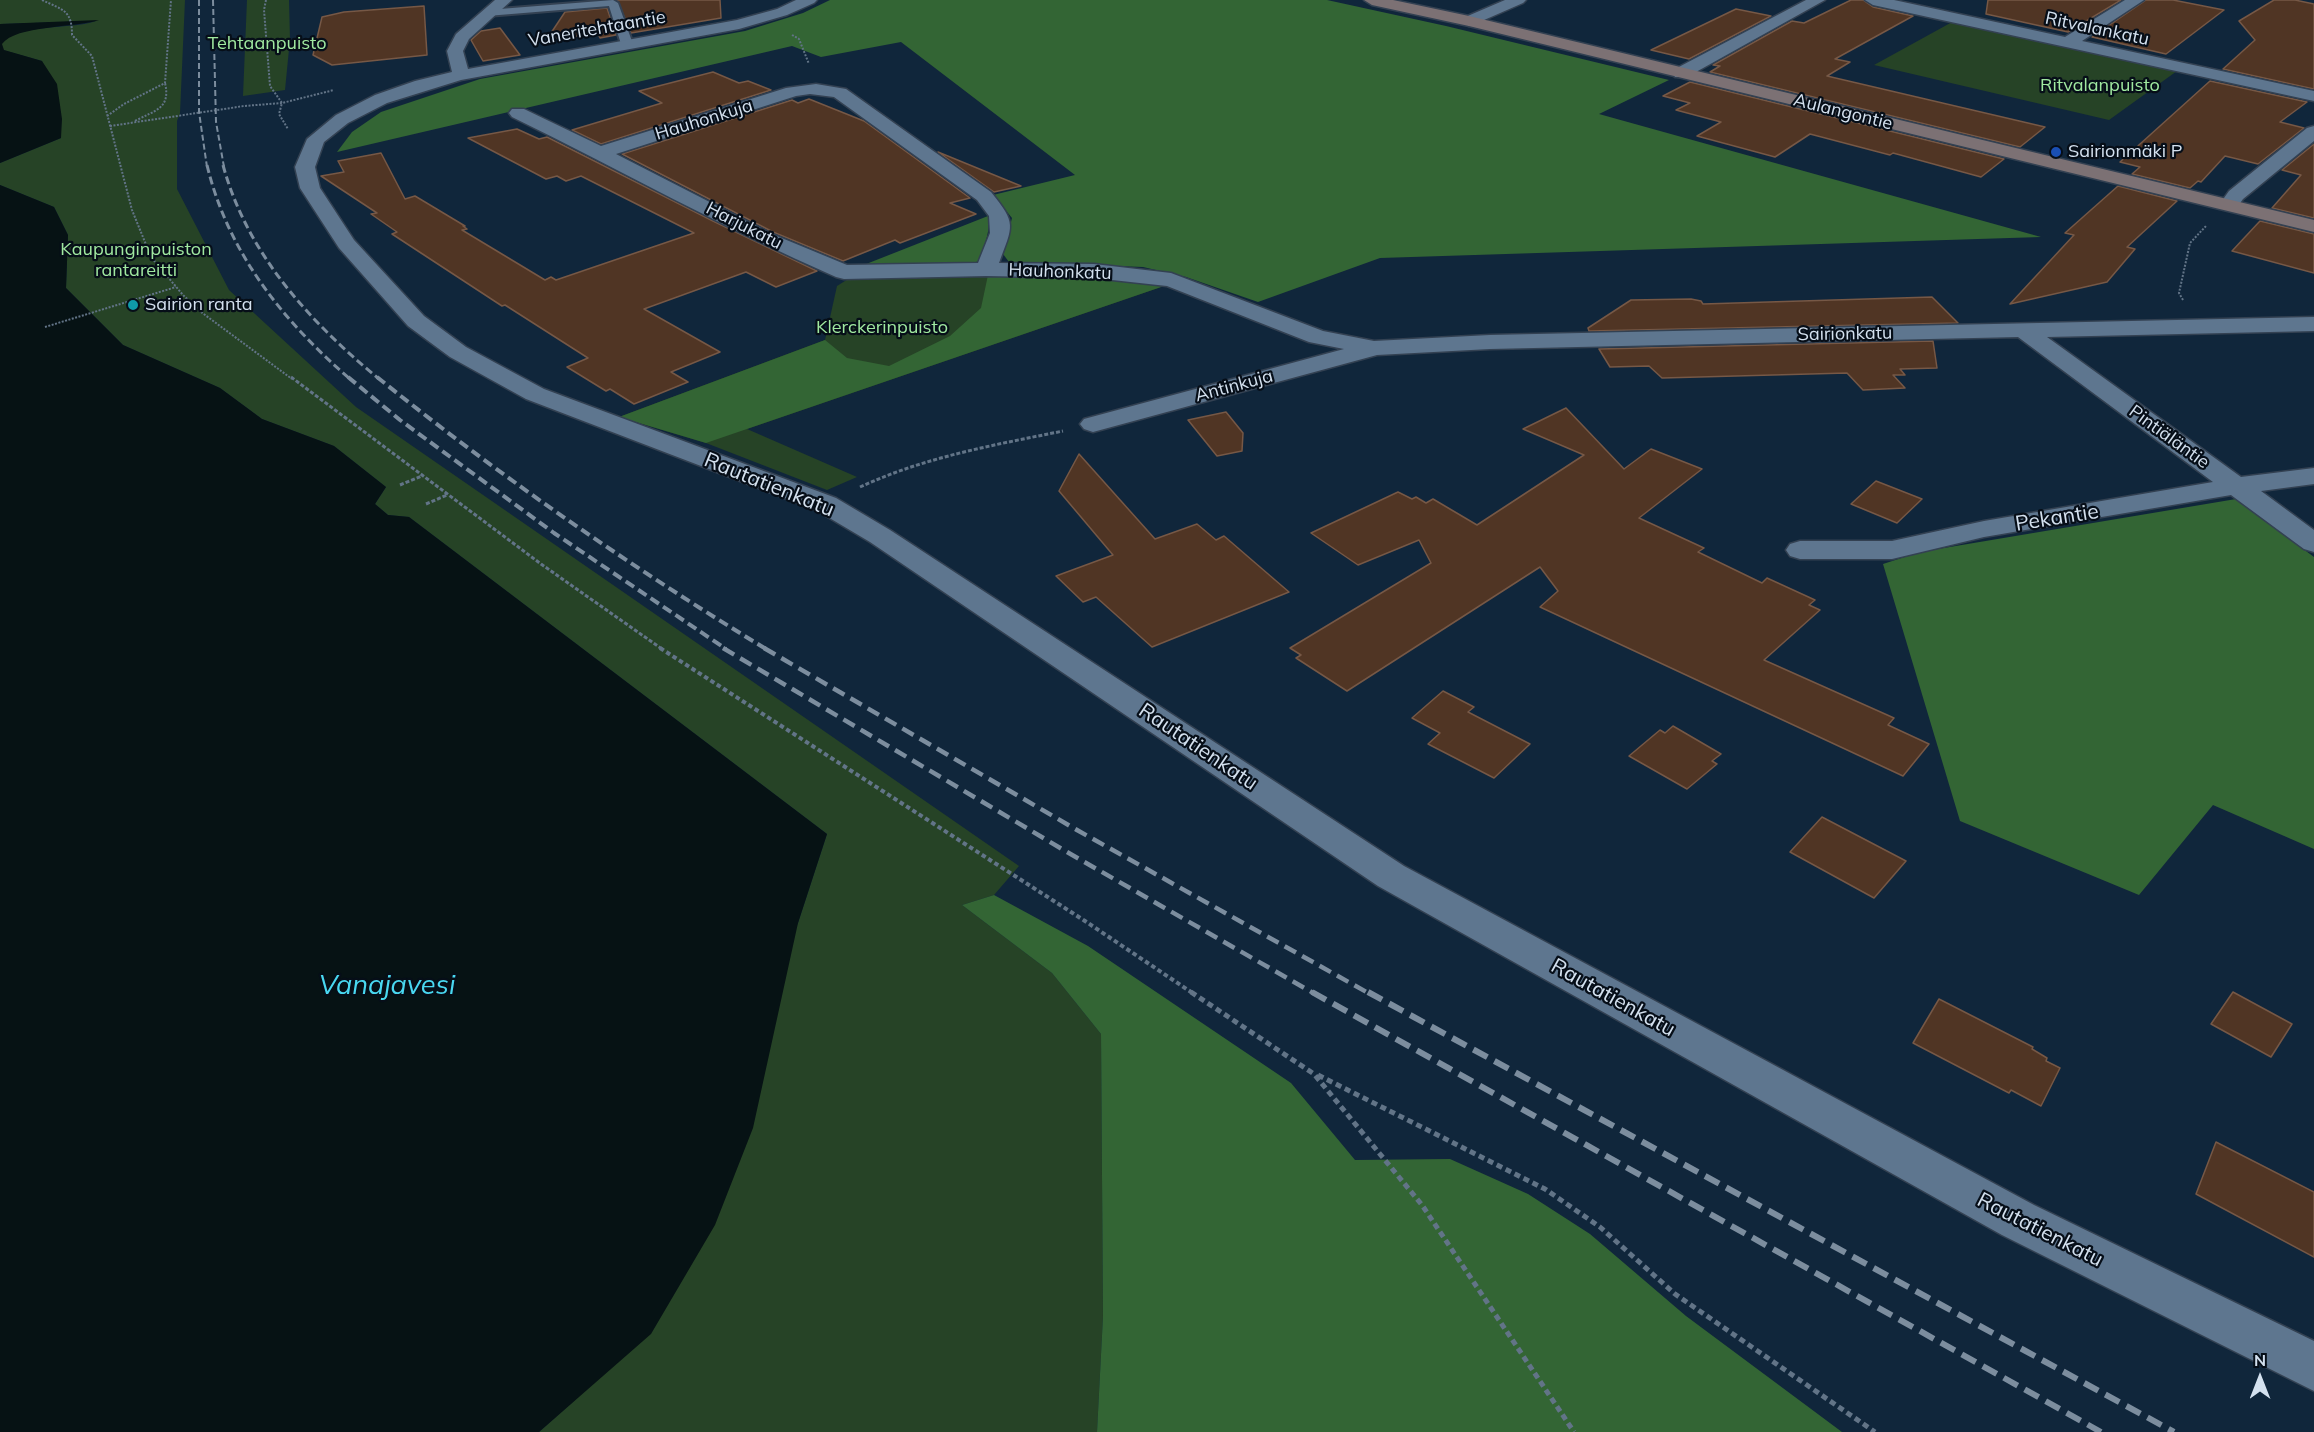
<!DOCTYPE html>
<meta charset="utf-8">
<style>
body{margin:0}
#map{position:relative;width:2314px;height:1432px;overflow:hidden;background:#10263b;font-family:Mulish,sans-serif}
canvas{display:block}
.north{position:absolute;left:2230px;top:1348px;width:60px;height:60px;-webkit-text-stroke:4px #060e18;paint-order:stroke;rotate:0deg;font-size:16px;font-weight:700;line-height:24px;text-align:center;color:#d4e1ef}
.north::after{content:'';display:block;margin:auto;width:21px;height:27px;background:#d4e1ef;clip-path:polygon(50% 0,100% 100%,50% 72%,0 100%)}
</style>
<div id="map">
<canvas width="2314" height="1432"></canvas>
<div class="north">N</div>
</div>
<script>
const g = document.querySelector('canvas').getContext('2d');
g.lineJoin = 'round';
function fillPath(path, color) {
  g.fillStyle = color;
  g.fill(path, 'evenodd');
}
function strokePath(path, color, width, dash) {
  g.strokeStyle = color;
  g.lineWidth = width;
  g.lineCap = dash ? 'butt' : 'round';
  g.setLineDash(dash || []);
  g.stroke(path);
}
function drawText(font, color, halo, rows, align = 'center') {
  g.font = font + ' Mulish,sans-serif';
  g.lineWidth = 4.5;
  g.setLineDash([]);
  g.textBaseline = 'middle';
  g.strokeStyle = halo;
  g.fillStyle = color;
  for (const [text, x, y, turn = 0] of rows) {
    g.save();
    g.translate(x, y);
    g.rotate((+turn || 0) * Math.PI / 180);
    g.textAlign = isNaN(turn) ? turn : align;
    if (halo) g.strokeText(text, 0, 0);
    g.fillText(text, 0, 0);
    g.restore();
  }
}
fillPath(new Path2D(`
 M 0,0 L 185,0 L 180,113 L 177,121 L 177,189 L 229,290 L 356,407 L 1019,866 L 994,895 L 962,905 L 1052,973 L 1101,1034 L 1103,1316 L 1097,1432 L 539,1432 L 576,1399 L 798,923 L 827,834 L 409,517 L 388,515 L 375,504 L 386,487 L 334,446 L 262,419 L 220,388 L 123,345 L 66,288 L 68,235 L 54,207 L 0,185 L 0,163 L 61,138 L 42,61 L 3,50 L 1,44 C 17,23 72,30 96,21 L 0,24 Z
 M 247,0 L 289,0 L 290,39 L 285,90 L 243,96 Z
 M 1954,21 L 2177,71 L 2109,120 L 1874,65 Z
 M 988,275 L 1164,286 L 747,429 L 857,477 L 827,490 L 706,443 L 619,417 L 825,340 L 837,286 L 853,276 Z`), '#264326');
fillPath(new Path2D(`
 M 830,0 L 1327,0 L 1446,26 L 1669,80 L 1599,114 L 2041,237 L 1380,258 L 1258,302 L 1186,277 L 1143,267 L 1009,262 L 1003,254 L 1012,218 L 993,195 L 1075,175 L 901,42 L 821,57 L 792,46 L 337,152 L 352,132 L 381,112 L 480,79 L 745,31 L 803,13 Z
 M 988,216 C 991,235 983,243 981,261 L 960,265 L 856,268 Z
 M 988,275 L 1086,276 L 1164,286 L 706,443 L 619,417 L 825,340 L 847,358 L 889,366 L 950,336 L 981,308 Z
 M 2236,499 L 2314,557 L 2314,849 L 2213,805 L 2139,895 L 1960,821 L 1883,564 L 1920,552 Z
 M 994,895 L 1088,946 L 1291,1083 L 1355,1160 L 1450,1159 L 1528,1194 L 1590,1234 L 1686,1316 L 1842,1432 L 1097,1432 L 1103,1316 L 1101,1034 L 1052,973 L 962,905 Z`), '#336534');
fillPath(new Path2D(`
 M 99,20 C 75,28 16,25 2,44 L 4,50 L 42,61 L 57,84 L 62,119 L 61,138 L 0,163 L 0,24 Z
 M 0,185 L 54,207 L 68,235 L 66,288 L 123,345 L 220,388 L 262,419 L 334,446 L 386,487 L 375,504 L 388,515 L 409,517 L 827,834 L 798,923 L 753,1128 L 715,1225 L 651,1334 L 539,1432 L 0,1432 Z`), '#061214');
const building = new Path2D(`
 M 617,0 L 720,0 L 721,18 L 631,33 Z
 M 1851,0 L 1863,0 L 1873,7 L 1913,16 L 1835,59 L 1850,62 L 1827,76 L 2045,127 L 2020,147 L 1710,72 L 1720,66 L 1713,65 L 1792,21 L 1804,23 Z
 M 1988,0 L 2121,0 L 2068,32 L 1986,14 Z
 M 2146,0 L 2173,0 L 2224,10 L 2166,54 L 2092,37 Z
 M 2274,0 L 2295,0 L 2314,4 L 2314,89 L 2223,69 L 2255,40 L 2239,21 Z
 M 424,6 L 427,55 L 332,65 L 313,55 L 322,17 L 344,12 Z
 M 607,8 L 616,35 L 600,38 L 598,34 L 547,39 L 565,12 Z
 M 1736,9 L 1771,16 L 1689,59 L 1651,50 Z
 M 500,28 L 520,55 L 483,61 L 471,40 L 481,31 Z
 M 713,72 L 739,83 L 748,81 L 771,90 L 601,144 L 572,130 L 662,103 L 639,91 Z
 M 2210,81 L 2307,102 L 2280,122 L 2304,128 L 2258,164 L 2225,156 L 2201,182 L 2198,181 L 2190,188 L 2132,174 L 2140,167 L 2120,162 Z
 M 1690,82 L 2004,159 L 1981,177 L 1893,153 L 1890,155 L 1810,134 L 1775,157 L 1697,136 L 1721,122 L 1676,110 L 1690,103 L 1663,96 Z
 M 809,99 L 864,121 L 970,198 L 950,203 L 976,214 L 900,243 L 895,240 L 843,261 L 773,232 L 622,154 L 792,100 L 798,103 Z
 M 517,129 L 539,139 L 547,137 L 713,221 L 817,271 L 776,287 L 746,272 L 644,309 L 720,352 L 671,372 L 688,382 L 634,404 L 610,389 L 606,391 L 567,367 L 588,358 L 505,305 L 502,306 L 392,234 L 397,232 L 371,214 L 377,213 L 321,176 L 344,172 L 338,161 L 381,153 L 405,199 L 415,196 L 465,226 L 463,226 L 467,229 L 462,230 L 545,280 L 551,277 L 556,280 L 694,233 L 581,176 L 566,181 L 557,176 L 546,179 L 468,138 Z
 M 2314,144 L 2314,218 L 2272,208 L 2301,175 L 2282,170 Z
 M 938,152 L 1021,186 L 994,192 Z
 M 2118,186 L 2177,201 L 2127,247 L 2135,249 L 2107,282 L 2010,304 L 2074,235 L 2065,233 Z
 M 2260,221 L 2314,234 L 2314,273 L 2232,251 Z
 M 1932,297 L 1958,323 L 1589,331 L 1588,328 L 1631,300 L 1691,299 L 1701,301 L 1703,304 Z
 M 1933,341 L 1937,368 L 1900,369 L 1905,375 L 1893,375 L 1905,388 L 1863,390 L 1847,373 L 1662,378 L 1649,366 L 1610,367 L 1599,349 Z
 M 1566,408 L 1624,469 L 1651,449 L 1702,469 L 1639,518 L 1704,548 L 1698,552 L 1762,583 L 1767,578 L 1815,600 L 1809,605 L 1820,610 L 1764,660 L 1894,718 L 1888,725 L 1929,744 L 1903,776 L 1540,607 L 1558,591 L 1540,567 L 1347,691 L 1296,658 L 1301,655 L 1290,648 L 1431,563 L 1419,540 L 1358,565 L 1311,533 L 1398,492 L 1412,499 L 1416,497 L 1426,503 L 1433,499 L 1477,525 L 1584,455 L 1523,429 Z
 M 1226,412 L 1243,433 L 1242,451 L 1217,456 L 1188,420 Z
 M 1079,454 L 1155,539 L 1197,524 L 1216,540 L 1224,536 L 1289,592 L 1152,647 L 1096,597 L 1083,602 L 1056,576 L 1113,555 L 1059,491 Z
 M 1876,481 L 1922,499 L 1897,523 L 1851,504 Z
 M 1443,691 L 1474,707 L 1468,712 L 1530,744 L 1494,778 L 1428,744 L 1440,733 L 1412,718 Z
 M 1673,726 L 1721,754 L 1712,761 L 1717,764 L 1687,789 L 1629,756 L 1660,730 L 1665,733 Z
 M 1822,817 L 1906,861 L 1874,898 L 1790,852 Z
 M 2233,992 L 2292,1024 L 2271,1057 L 2211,1024 Z
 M 1939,999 L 2033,1047 L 2032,1049 L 2047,1058 L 2046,1061 L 2060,1068 L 2041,1106 L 2011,1090 L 2009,1093 L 1913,1043 Z
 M 2216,1142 L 2314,1192 L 2314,1257 L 2196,1194 Z`);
fillPath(building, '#503524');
strokePath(building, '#765846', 1.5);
const service = new Path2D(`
 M 613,0 L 618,3 L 633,44 L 631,46 L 627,47 L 621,44 L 609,6 L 487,16 L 482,13 L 487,10 Z`);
const minor = new Path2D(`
 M 495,0 L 512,0 L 469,39 L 463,51 L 468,69 L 737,20 L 777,9 L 796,0 L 817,0 L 814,3 L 787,15 L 739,29 L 461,80 L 387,103 L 348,123 L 324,142 L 315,167 L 320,188 L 354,240 L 424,316 L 466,347 L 544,389 L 836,498 L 890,530 L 1404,866 L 2034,1205 L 2314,1341 L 2314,1391 L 2002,1235 L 1378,886 L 870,542 L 816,510 L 526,399 L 450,357 L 408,326 L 339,248 L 300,188 L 295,167 L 307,139 L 336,115 L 375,95 L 415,81 L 452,72 L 447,51 L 456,34 Z
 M 1505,0 L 1526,0 L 1523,3 L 1475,24 L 1469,26 L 1461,21 L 1463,18 Z
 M 1806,0 L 1825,0 L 1687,77 L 1675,77 L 1673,73 L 1675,69 Z
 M 1865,0 L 1894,0 L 2065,37 L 2125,0 L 2144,0 L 2082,41 L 2314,91 L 2314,101 L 1873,5 Z
 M 816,84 L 846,89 L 991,192 C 1017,224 1013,225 999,263 L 1094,264 L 1171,273 L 1323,331 L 1374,341 L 1490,335 L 2314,317 L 2314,331 L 2047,337 L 2241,477 L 2314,468 L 2314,484 L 2261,491 L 2314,530 L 2314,552 L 2304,549 L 2231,495 L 1984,537 L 1892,559 L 1800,559 L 1790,556 L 1786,550 L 1790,544 L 1800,541 L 1892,541 L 1984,521 L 2213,482 L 2018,337 L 1490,349 L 1377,355 L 1093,432 L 1084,429 L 1080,424 L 1084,419 L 1344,349 L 1309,342 L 1167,286 L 1094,278 L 986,276 L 844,279 L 836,277 C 726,229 620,170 512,117 L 509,113 L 512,109 L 524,109 L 601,146 L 786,88 ZM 810,94 L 834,97 L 977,200 L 989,216 L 990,233 L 978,263 L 847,265 L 772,234 L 616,154 L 796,96 Z
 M 2314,126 L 2314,141 L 2243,199 L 2236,209 L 2222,209 L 2219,205 L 2229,191 L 2307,128 Z`);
const secondary = new Path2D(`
 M 1364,0 L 1393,0 L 1469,16 L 2314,220 L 2314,232 L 1469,26 L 1372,5 Z`);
strokePath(service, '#334152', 4);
strokePath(minor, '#334152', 3);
strokePath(secondary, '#334152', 3);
strokePath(new Path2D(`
 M 42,0 C 63,10 72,10 72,35 L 92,56 L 132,210 L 151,257 L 183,295 L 201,312 L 292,379
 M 266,0 L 264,10 L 270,86 L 282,103 L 334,90
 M 792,35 L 799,39 L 809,64
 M 107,116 L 124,104 L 165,83 L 171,0
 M 135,121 C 155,110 171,109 165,83
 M 110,126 L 244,106 L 282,103 L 279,114 L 288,129
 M 2183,300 L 2179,293 L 2190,243 L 2206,226
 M 45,327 L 176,287`), '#627487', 2, [2, 1.5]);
strokePath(new Path2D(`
 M 291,377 L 541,564 L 662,649
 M 400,485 L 422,476
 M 860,487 C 925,457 994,445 1063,431
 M 426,504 L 447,495`), '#627487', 3, [4, 2]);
strokePath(new Path2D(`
 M 660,648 L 1085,921 L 1194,994`), '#627487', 4, [4.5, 3]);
strokePath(new Path2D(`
 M 1191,992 L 1314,1074 L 1422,1205 L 1574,1432
 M 1318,1075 L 1545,1189 L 1600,1227 L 1675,1294 L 1875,1432`), '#627487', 5, [6, 4]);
fillPath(service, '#5e768f');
fillPath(minor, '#5e768f');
fillPath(secondary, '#7c7174');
strokePath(new Path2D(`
 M 199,0 L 199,112 L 207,167
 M 213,0 L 216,122 L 224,167`), '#7c8d9e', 2, [6, 3]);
strokePath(new Path2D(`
 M 207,165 C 228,253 283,321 350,379
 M 223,165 C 247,254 310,322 379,379`), '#7c8d9e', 3, [8, 4]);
strokePath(new Path2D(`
 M 348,377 L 400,420 L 554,533 L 726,649
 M 377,377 C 501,477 631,567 766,649`), '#7c8d9e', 4, [10, 5]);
strokePath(new Path2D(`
 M 723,648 L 1067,852 L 1315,994
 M 764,648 L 1077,830 L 1370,994`), '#7c8d9e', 4.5, [13, 7]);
strokePath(new Path2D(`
 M 1312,992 L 2101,1432
 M 1368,992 L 2174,1432`), '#7c8d9e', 6, [16, 8]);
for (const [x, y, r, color] of [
 [2056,152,6,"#1a4fb4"],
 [133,305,6,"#0f9aa8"]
]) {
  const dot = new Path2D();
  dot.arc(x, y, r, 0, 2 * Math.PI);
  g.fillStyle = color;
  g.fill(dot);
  strokePath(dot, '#060e18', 2);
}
drawText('18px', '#d4e1ef', '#060e18', [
 ["Vaneritehtaantie",597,29,-10],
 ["Ritvalankatu",2097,29,12],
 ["Aulangontie",1843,112,14],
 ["Hauhonkuja",704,120,-17],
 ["Harjukatu",744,226,27],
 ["Hauhonkatu",1060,272,2],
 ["Sairionkatu",1845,334,-1],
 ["Antinkuja",1234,386,-15],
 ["Pintiäläntie",2169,437,36]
]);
drawText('18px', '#a0e9a0', '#060e18', [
 ["Tehtaanpuisto",267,44],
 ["Ritvalanpuisto",2100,86],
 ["Kaupunginpuiston",136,250],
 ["rantareitti",136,271],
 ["Klerckerinpuisto",882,328]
]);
drawText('18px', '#d4e1ef', '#060e18', [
 ["Sairionmäki P",2068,152],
 ["Sairion ranta",145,305]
], 'left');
drawText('21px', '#d4e1ef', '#060e18', [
 ["Rautatienkatu",769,485,22],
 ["Pekantie",2057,518,-9],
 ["Rautatienkatu",1198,747,34],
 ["Rautatienkatu",1613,998,29],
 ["Rautatienkatu",2040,1230,27]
]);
drawText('italic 27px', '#49d8f1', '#060e18', [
 ["Vanajavesi",387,986]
]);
</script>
